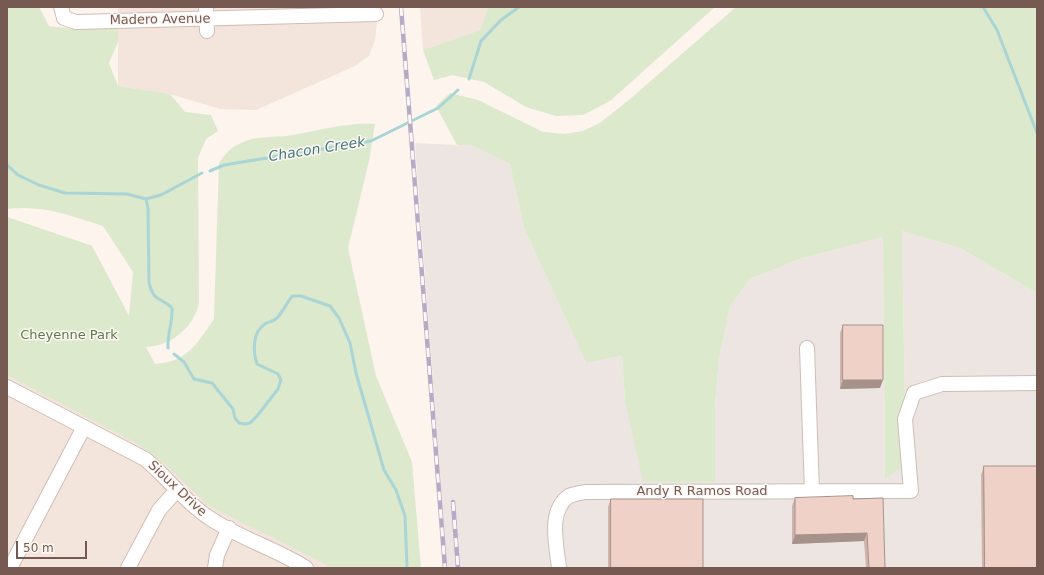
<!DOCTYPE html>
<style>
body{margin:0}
#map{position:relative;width:1044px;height:575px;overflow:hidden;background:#fcf4ed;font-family:"DejaVu Sans",sans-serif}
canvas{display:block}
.frame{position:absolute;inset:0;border:8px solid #765951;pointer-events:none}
.scale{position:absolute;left:16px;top:541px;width:71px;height:18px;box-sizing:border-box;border:2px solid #765951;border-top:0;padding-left:5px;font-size:12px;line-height:14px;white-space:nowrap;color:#765951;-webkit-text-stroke:3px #fef8f4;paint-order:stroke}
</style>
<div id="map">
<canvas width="1044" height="575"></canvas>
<div class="frame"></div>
<div class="scale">50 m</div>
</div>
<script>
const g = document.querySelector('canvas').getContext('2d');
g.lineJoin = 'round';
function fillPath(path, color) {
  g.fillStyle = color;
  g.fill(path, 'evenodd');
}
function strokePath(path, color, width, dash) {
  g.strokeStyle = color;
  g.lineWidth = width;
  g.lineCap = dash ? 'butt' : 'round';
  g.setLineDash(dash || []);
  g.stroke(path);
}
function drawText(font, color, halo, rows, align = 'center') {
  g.font = font + ' "DejaVu Sans",sans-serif';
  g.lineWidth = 3;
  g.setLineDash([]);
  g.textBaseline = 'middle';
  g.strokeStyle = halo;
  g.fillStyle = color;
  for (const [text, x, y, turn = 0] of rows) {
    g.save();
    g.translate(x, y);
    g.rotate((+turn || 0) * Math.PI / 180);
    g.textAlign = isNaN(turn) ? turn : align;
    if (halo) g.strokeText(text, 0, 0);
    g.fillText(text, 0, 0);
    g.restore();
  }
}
fillPath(new Path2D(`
 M 118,7 L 376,7 L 377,21 L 375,40 L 369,56 L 355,66 L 256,110 L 220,109 L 170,94 L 118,86 Z
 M 420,7 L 488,7 L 480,30 L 423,50 Z
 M 7,217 L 92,246 L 223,494 L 377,568 L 7,568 Z`), '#f3e5dc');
fillPath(new Path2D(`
 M 415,143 L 474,146 L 510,164 L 524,228 L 586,363 L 622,356 L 625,400 L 715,403 L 719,359 L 730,307 L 750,279 L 800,259 L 883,237 L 885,478 L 906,464 L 902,231 L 960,248 L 1037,293 L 1037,568 L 447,568 Z`), '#ece5e2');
fillPath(new Path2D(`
 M 7,7 L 39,7 L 49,26 L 74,29 L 118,28 L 118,42 L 109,63 L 118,86 L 170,94 L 185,112 L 211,115 L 218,131 L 206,139 L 198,158 L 199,302 C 195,327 171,346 146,347 L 155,364 C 187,362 197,344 214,319 L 219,163 C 225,154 231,147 241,143 C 257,135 276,138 293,135 C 321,130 347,122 375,124 L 369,161 L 348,248 L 376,376 L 412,462 L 421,568 L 328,568 L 327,565 L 209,506 L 164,463 L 138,444 L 7,375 L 7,217 L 92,246 L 129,316 L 133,272 L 103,226 C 68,215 44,205 7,209 Z
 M 488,7 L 715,7 L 610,101 L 583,115 L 556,116 L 526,107 L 484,82 L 452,75 L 434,80 L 423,50 L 480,30 Z
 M 736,7 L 1037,7 L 1037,293 L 960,248 L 902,231 L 906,464 L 885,479 L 883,237 L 800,259 L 750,279 L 730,307 L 719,359 L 715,403 L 715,482 L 643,482 L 625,400 L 622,356 L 586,363 L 524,228 L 510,164 L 474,146 L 457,145 L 436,106 L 450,93 L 478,100 L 543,132 L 564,134 L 583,131 L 600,123 L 630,99 Z`), '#dce9cc');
strokePath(new Path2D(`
 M 983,7 L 997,30 L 1037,133
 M 469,79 L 481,41 L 501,20 L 519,7
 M 7,165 L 18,175 L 39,185 L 65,193 L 127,194 L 146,199 L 161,195 L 202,173
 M 210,171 L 224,165 L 371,141 L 438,108 L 458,90
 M 146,199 L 148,208 L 149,283 C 155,304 160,296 172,308 C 173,322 167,334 168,348
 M 174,354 L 184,362 L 194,379 L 212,383 L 233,409 L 235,418 L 239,423 L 245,424 L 250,423 L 257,416 L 278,389 L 281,380 L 278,374 L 257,364 C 253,352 252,332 265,324 C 269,321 274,322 278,317 C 283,311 287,303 292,296 L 301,296 L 330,306 L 339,318 L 350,343 L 356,373 L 384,470 L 396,490 L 405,516 L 407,568`), '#a9d5d6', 3);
const minor = new Path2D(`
 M 61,7 L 64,18 L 76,22 L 376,14
 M 206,7 L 207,31
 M 807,348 L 812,492
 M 7,387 L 145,459 C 167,477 184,501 208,517 C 238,538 275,548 306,568
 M 10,568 L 84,427
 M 128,568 L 159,510 L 177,490
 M 215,568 L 217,555 L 229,528
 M 559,568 C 557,547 547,511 569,496 C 573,494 580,493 585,492 L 911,491 L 905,419 L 914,393 L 942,384 L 1037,383`);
strokePath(minor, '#d0bdb5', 16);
strokePath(minor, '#fff', 14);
const rail = new Path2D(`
 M 401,7 L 445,568
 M 453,502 L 458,568`);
strokePath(rail, '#b6aac6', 4.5);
strokePath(rail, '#fef8f4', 3, [9]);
fillPath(new Path2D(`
 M 843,325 L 880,388 L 840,389 L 840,333 Z
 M 984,466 L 1037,568 L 982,568 L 981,475 Z
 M 795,498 L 853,499 L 885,568 L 866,568 L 864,541 L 792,544 L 792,506 Z
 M 611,499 L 703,568 L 608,568 L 608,507 Z`), '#ceb4ab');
fillPath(new Path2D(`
 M 843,380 L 883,380 L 880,388 L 840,389 Z
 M 867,533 L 864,541 L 792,544 L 795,535 Z`), '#a7928b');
const building = new Path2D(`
 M 843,325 L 883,325 L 883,380 L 843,380 Z
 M 984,466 L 1037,466 L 1037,568 L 985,568 Z
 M 853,496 L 853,499 L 883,498 L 885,568 L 869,568 L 867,533 L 795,535 L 795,498 Z
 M 611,499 L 703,499 L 703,568 L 611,568 Z`);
fillPath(building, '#efd1c7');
strokePath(building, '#a7928b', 1);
drawText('13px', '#765951', '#fef8f4', [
 ["Madero Avenue",160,20,-1],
 ["Sioux Drive",177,489,43],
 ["Andy R Ramos Road",702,492]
]);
drawText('13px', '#5e7a49', '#fef8f4', [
 ["Cheyenne Park",69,336]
]);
drawText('italic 14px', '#457879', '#fef8f4', [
 ["Chacon Creek",317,150,-9]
]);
</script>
